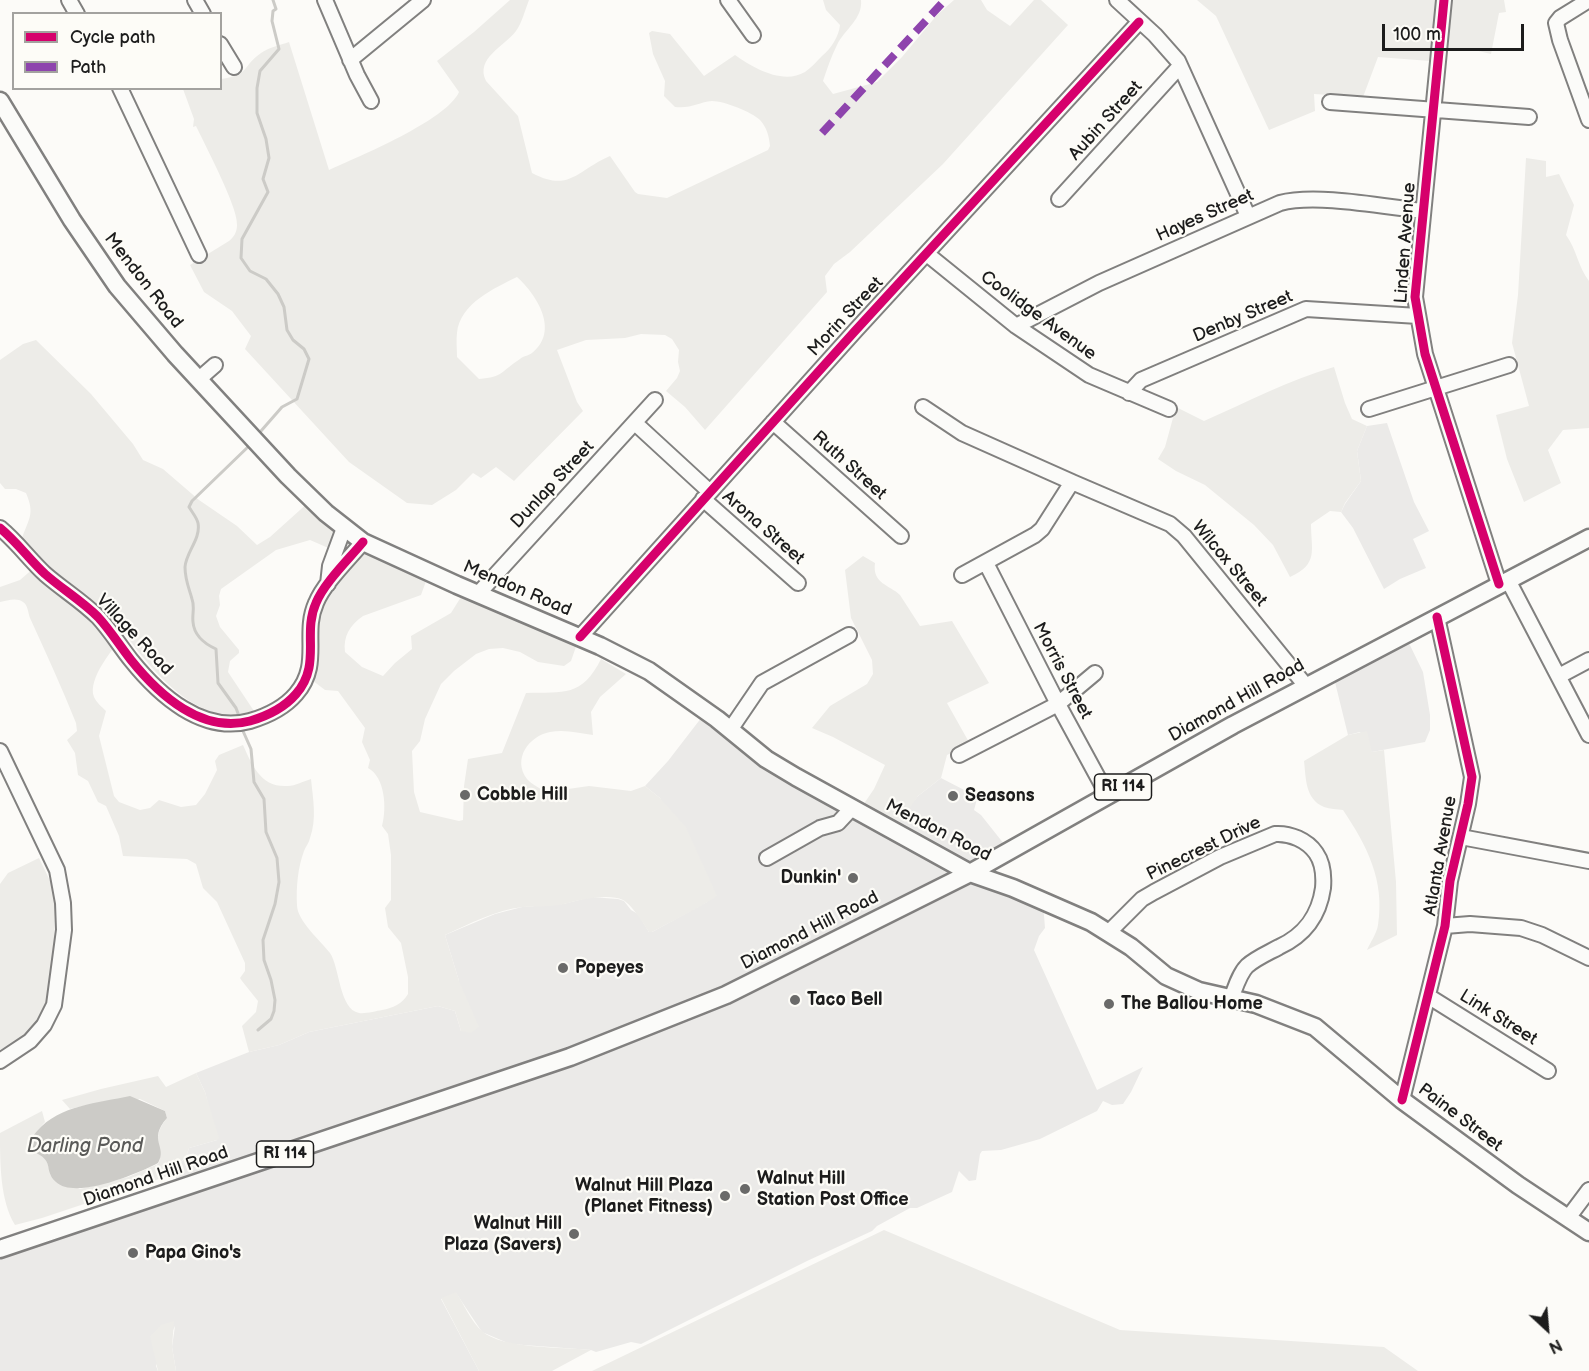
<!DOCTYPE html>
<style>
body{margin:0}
#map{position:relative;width:1589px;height:1371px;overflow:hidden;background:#fcfbf8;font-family:"Balsamiq Sans",sans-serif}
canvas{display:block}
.legend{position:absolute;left:12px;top:12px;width:210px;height:78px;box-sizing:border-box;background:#fdfcf7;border:2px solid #a3a29f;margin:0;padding:8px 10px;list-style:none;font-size:18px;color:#1c1c1c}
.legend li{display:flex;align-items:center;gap:12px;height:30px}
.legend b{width:30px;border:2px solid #a3a29f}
.north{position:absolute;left:1517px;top:1299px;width:60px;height:60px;-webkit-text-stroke:4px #fdfcf7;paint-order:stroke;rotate:154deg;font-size:16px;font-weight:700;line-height:24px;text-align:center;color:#1c1c1c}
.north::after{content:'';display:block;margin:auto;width:21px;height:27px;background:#1c1c1c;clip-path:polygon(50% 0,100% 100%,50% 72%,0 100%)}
.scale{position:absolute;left:1382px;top:24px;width:142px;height:27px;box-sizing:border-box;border:3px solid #1c1c1c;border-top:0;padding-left:8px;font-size:18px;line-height:21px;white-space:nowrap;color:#1c1c1c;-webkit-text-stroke:4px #fdfcf7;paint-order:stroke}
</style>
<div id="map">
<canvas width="1589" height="1371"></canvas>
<ul class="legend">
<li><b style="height:8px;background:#d6006c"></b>Cycle path</li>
<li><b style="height:8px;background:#8e44ad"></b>Path</li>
</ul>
<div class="north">N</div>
<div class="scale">100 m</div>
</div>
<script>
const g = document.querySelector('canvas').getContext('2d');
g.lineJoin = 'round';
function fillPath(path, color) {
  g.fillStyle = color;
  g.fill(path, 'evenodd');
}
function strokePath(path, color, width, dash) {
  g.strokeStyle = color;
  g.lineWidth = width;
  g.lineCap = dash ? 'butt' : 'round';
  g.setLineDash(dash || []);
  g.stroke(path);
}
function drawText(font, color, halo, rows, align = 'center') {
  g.font = font + ' "Balsamiq Sans",sans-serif';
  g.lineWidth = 4.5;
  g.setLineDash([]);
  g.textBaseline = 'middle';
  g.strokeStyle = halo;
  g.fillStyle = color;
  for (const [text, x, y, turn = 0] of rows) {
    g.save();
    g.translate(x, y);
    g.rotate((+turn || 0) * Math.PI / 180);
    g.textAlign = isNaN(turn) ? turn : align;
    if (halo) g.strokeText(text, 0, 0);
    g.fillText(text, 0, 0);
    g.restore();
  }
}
fillPath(new Path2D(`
 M 1387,423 L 1414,502 L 1429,531 L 1413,539 L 1426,568 L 1400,579 L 1384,589 L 1353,528 L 1341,512 L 1345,504 L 1361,481 L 1357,451 L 1367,426 Z
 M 1405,635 L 1423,672 L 1430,715 L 1430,730 L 1425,742 L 1372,752 L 1360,732 L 1348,735 L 1333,674 Z
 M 705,713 L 859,812 L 905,812 L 918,796 L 941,778 L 970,793 L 977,799 L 974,810 L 981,815 L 1008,849 L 973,868 L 1043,903 L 1045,928 L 1039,936 L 1034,950 L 1097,1090 L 1143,1067 L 1131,1092 L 1123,1104 L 1112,1105 L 1103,1101 L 1097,1111 L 1040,1139 L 1001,1150 L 982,1151 L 980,1154 L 976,1180 L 969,1181 L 959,1171 L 952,1192 L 917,1208 L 910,1208 L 877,1226 L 872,1231 L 807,1261 L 641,1344 L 631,1342 L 596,1352 L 591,1350 L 510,1344 L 482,1332 L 456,1293 L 441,1299 L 479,1371 L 176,1371 L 172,1347 L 175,1326 L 156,1366 L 158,1371 L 0,1371 L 0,1250 L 180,1189 L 173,1170 L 186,1157 L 189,1148 L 217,1140 L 205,1092 L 196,1073 L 249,1052 L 279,1045 L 309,1032 L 438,1006 L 455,1011 L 461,1031 L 459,981 L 445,935 L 495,914 L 522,907 L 563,904 L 591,897 L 618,899 L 624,901 L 631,910 L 638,914 L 649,932 L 652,932 L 707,902 L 660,798 L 645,786 L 668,761 Z`), '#ebeae8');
fillPath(new Path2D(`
 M 510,0 L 529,0 C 525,10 522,23 516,31 C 504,47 475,58 486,81 L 518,116 L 532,173 C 570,193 577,170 610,156 L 635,192 L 638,194 L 667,198 L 768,150 L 770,146 C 769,136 767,128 760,120 C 752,112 724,101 712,101 C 699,102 691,109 675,107 L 664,96 L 665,81 L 653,54 L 649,33 L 652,31 L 670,34 L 704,76 L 735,55 C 753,68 783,85 805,72 C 811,68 817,61 822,56 C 831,49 839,36 840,25 L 826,10 L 823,0 L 861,0 C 863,19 844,30 837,45 C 831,57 827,69 823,81 L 833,94 L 877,82 L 902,57 L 937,15 L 954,0 L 981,0 L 987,10 L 1010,26 L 1034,0 L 1041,0 L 1068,25 L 943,164 L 850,252 L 834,264 L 825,276 L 827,292 L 705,430 L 685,407 L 666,391 L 677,378 L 680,371 L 678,362 L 679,350 L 672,339 L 665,335 L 641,334 L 625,338 L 586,340 L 557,350 L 577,402 L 583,411 L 514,481 L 496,467 L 481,478 L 473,473 L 456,490 L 432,505 L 407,503 L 349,462 L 245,349 L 251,336 L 232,311 L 204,292 L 190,265 L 229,241 C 234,237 237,232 237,225 C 239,209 205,145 196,126 L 193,127 L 194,119 L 183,89 L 220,88 L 221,79 C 250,75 242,66 261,53 C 268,48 280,45 289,42 L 329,170 C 358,157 447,120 459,92 L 437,61 L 474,32 ZM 517,277 C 537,295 560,331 532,353 C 528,356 523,356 520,359 C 501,371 504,377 479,379 L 457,357 C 457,349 456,340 457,333 C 460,303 495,288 517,277 Z
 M 1197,0 L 1504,0 L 1506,12 L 1499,13 L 1491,54 L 1470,49 L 1446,48 L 1430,61 L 1378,57 L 1363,97 L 1314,94 L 1315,111 L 1269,130 L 1216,16 Z
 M 1526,158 L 1546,161 L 1546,177 L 1559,174 L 1574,205 L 1566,235 C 1577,250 1578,267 1589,281 L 1589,428 L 1563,430 L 1548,450 L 1561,483 L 1524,502 L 1507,459 L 1496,415 L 1529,406 L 1512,343 L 1518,295 Z
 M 36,340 L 91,394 L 133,444 L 143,460 L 163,469 L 199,500 L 237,526 L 257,545 L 270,537 L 310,501 L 429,573 L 421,595 L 363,616 C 350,625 343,636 345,652 L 362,667 L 383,676 L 395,663 L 412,649 L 411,636 L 451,613 L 466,589 L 579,638 L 571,661 L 564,666 L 538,662 L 520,652 L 503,648 L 489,649 L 476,654 L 454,671 L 441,684 L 425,719 L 420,741 L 412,751 L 414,792 L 420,812 L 459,821 L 463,820 L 464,786 L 468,759 L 502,753 L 526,693 C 564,692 582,697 601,659 L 626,674 L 600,697 L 591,712 L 593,735 C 578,733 565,729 550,732 C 529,736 512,759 527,779 C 531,784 541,789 547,792 L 589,786 L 631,791 L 645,786 L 660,798 L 686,827 L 717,896 L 701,906 L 652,932 L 649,932 C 643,923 632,905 623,900 C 608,893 579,900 564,904 C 551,907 536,906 523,907 C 496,910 469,924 445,935 L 459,981 L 479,1027 L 471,1033 L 461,1031 L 455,1011 L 438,1006 L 309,1032 L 279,1045 L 249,1052 L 242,1026 L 256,1012 L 258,1001 L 242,981 L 240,978 L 245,971 L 245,963 L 217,902 L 203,888 L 196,864 L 187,859 L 123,856 L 119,836 L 106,806 L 98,802 L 88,781 L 78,775 L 75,753 L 67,740 L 77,731 L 76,723 C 62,688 46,653 30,618 C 28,613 28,605 23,602 C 16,597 7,601 0,602 L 0,587 L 20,580 L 35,567 L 22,538 C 29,518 35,514 26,493 L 16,489 L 5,489 L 0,483 L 0,360 L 23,344 ZM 310,540 L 333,550 L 304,674 L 325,690 L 338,691 L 365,728 L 362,742 L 370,760 L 368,768 C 385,777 387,808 382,826 L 388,834 L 391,855 L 391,900 L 385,908 L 388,927 L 401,943 L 408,977 L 408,994 C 402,1004 393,1008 382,1010 C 376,1011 365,1014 359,1013 C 339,1009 340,968 330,953 C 321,941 297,921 297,905 C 296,887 298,867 304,851 C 306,846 309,843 310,838 C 317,819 313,799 311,779 C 304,781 295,786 288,786 C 261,788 252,765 243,745 L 219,755 L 215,761 L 217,770 L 205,794 L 196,805 L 181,807 L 159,800 L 150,808 L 140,810 L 119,802 L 114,796 L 99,736 L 106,711 C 102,707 96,702 94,697 C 87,679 114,647 125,634 C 152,671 202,732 254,711 L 228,672 L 230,661 L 239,653 L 239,650 L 220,627 L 216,616 L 220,605 L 219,596 L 221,589 L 276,550 Z
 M 1334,367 L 1345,403 L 1352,419 L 1367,426 L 1357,451 L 1361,481 L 1345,503 L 1341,512 L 1330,511 L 1311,524 C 1311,550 1319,564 1290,577 L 1273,545 L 1254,525 L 1205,485 L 1176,471 L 1158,459 L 1165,447 L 1176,407 L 1204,421 C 1247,402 1289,380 1334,367 Z
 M 863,556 L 875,563 C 872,584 890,585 900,595 L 920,626 L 952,621 L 989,683 L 947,703 L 970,744 L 947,755 L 941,778 L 918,796 L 895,830 L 861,808 L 874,789 L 885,765 L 833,737 L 812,728 L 830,706 L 867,684 L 873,674 L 872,660 L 851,618 L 845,570 Z
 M 1367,731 L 1372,752 L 1384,750 L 1396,882 L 1397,935 L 1367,950 C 1370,943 1377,933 1378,925 C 1385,880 1367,846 1343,810 C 1337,809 1330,809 1324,807 C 1305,799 1306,778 1304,761 L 1348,735 Z
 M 39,858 L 53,887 L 55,901 C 54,932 56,994 40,1019 C 30,1034 15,1043 0,1050 L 0,884 L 8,873 Z
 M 196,1073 L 205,1092 L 219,1138 L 217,1140 L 189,1148 L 186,1157 L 165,1177 L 42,1218 L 15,1225 C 0,1201 0,1162 0,1133 L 42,1111 L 45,1122 L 31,1138 L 32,1151 C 45,1157 49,1161 50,1175 L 80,1189 L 128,1177 L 158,1164 L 160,1160 C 158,1142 154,1134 167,1118 L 165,1111 L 140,1099 L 101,1102 L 70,1109 L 62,1100 L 101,1089 L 158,1076 L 166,1087 Z
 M 884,1230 L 1120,1330 L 1384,1347 L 1418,1371 L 592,1371 Z
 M 456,1292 C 463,1303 472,1323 482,1331 C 501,1349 564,1347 591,1350 L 552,1371 L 479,1371 L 441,1298 Z
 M 174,1321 L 172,1347 L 176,1371 L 158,1371 L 150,1336 L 161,1325 Z`), '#edece8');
fillPath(new Path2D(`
 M 130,1096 L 165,1111 L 167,1118 C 147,1141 168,1146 158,1163 C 137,1174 75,1200 56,1182 C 42,1169 57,1162 32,1151 C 28,1142 31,1138 37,1131 C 60,1105 98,1103 130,1096 Z`), '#cccbc7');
strokePath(new Path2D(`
 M 261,431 L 282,407 L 297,399 L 309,359 L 304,349 L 293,340 L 287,330 L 284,307 L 278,294 L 266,279 L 250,271 L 241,258 L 242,239 L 268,192 L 263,179 L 269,158 L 266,139 L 257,113 L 257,88 L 260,71 L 279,49 L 272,21 L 273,11 L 276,9 L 273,0
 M 239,716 L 236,708 L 218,683 L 216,649 C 205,644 194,635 193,622 C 192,614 195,607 192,599 C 189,588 185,580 185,567 C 186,552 201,539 198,523 C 197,518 192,512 189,507 L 192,501 L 250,445
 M 243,731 L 251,749 L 254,782 L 264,799 L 266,832 L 277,858 L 279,882 L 275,904 L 263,940 L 264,960 L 271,980 L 275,1000 L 274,1011 L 271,1019 L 258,1030`), '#cccbc7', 3);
const minor = new Path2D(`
 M 69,0 L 77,14
 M 195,0 L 203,14
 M 325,0 L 357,75 L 371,101
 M 728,0 L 753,35
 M 1117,0 L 1155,35 L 1178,61 L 1248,216
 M 1444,0 L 1415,297 L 1425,354 L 1499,584
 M 1589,0 L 1560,18 L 1556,23 L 1560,40 L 1589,120
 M 220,44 L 234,67
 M 350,60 L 423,0
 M 120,88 L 199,255
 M 1330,102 L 1529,117
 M 1059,199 L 1180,66
 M 927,254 L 1016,326 L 1089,375 L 1169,409
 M 1016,326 L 1099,283 L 1280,203 C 1316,193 1385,207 1423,211
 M 199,379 L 215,365
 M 1129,393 L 1141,380 L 1306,309 L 1418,316
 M 923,407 L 962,433 L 1072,482
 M 1369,409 L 1509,365
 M 773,422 L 901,536
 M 635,423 L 710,492
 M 703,499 L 798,583
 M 0,528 C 17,542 29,559 45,574 C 62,589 82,601 98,617 C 110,630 120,646 131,660 C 159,695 202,734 250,721 C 267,716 284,708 296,694 C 322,664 302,634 316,603 C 324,583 349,559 363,542
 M 986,563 L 1058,704 L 1108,796
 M 962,575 L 1035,535 L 1042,529 L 1072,482 L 1170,524 L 1184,536 L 1306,686
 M 1508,580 L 1589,735
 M 328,584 L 330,566 L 344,528
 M 478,594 L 655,400
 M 580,637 L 855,331 L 1139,22
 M 1559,676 L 1589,660
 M 730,730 L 762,683 L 849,635
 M 0,751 L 57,870 L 63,903 L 64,930 L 54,1005 L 44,1025 L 30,1041 L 0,1061
 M 959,755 L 1058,704 L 1095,673
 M 1461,837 L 1589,861
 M 767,858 L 820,828 L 838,823 L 851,809
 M 1445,926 L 1470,924 L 1521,928 L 1542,935 L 1589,958
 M 1108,933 L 1142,899 L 1154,892 L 1220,857 L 1275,834 C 1290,833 1307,840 1316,853 C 1323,863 1324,876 1323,888 C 1319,916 1305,935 1279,947 C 1268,953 1256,958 1247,966 C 1239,974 1235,989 1231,999
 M 1428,996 L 1548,1071
 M 1402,1100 L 1445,926 L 1450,881 L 1468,804 L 1472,777 L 1437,617
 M 1568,1218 L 1589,1190`);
const major = new Path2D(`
 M 0,101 L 72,220 L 117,286 L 175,354 L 288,476 L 326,513 L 363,542 L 457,585 L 600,646 L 649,671 L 717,719 L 766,759 L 796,777 L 970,873 L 1013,888 L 1091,922 L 1131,947 L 1166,976 L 1199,991 L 1256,1004 L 1315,1027 L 1402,1100 L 1518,1185 L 1589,1232
 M 0,1249 L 570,1057 L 726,995 L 970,873 L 1233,725 L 1589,538`);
strokePath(minor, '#81807f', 18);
strokePath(major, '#81807f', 21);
strokePath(minor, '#fbfbf9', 14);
strokePath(major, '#fbfbf9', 16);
strokePath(new Path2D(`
 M 822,133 L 945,0`), '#8e44ad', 8, [15, 8]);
strokePath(new Path2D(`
 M 1444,0 L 1415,297 L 1425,354 L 1499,584
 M 0,528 C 17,542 29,559 45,574 C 62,589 82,601 98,617 C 110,630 120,646 131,660 C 159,695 202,734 250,721 C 267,716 284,708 296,694 C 322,664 302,634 316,603 C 324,583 349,559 363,542
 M 580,637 L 855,331 L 1139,22
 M 1402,1100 L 1445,926 L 1450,881 L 1468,804 L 1472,777 L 1437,617`), '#d6006c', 9);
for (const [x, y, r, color] of [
 [465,795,6,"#6a6a69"],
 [953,796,6,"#6a6a69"],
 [853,878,6,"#6a6a69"],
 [563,968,6,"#6a6a69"],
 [795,1000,6,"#6a6a69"],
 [1109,1004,6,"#6a6a69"],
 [745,1189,6,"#6a6a69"],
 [725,1196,6,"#6a6a69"],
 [574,1234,6,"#6a6a69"],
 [133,1253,6,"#6a6a69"]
]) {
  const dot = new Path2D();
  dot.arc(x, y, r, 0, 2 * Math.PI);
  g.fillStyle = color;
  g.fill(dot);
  strokePath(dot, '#fdfcf7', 2);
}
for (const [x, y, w] of [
 [1123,787,57],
 [285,1154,57]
]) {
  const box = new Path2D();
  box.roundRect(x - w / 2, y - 13, w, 26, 4.5);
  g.fillStyle = '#fdfcf7';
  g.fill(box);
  strokePath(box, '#1c1c1c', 1.5);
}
drawText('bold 16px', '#1c1c1c', null, [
 ["RI 114",1123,787],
 ["RI 114",285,1154]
]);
drawText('18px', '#1c1c1c', '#fdfcf7', [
 ["Aubin Street",1106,121,-48],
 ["Hayes Street",1205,216,-24],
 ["Linden Avenue",1406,243,-86],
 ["Mendon Road",143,281,52],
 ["Coolidge Avenue",1038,316,36],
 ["Morin Street",846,317,-47],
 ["Denby Street",1243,317,-23],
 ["Ruth Street",849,466,42],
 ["Dunlap Street",553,485,-47],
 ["Arona Street",763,528,41],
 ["Wilcox Street",1229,564,50],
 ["Mendon Road",517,589,23],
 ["Village Road",134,635,47],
 ["Morris Street",1062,671,62],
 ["Diamond Hill Road",1237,701,-29],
 ["Mendon Road",938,831,27],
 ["Pinecrest Drive",1204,849,-26],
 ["Atlanta Avenue",1441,856,-80],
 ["Diamond Hill Road",810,931,-27],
 ["Link Street",1498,1018,32],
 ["Paine Street",1460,1118,37],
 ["Diamond Hill Road",156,1177,-19]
]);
drawText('bold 18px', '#1c1c1c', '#fdfcf7', [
 ["Cobble Hill",477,795],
 ["Seasons",965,796],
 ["Dunkin'",841,878,"right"],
 ["Popeyes",575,968],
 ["Taco Bell",807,1000],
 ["The Ballou Home",1121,1004],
 ["Walnut Hill",757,1179],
 ["Station Post Office",757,1200],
 ["Walnut Hill Plaza",713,1186,"right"],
 ["(Planet Fitness)",713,1207,"right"],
 ["Walnut Hill",562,1224,"right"],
 ["Plaza (Savers)",562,1245,"right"],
 ["Papa Gino's",145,1253]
], 'left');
drawText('italic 20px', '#5a5a58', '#fdfcf7', [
 ["Darling Pond",85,1147]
]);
</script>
